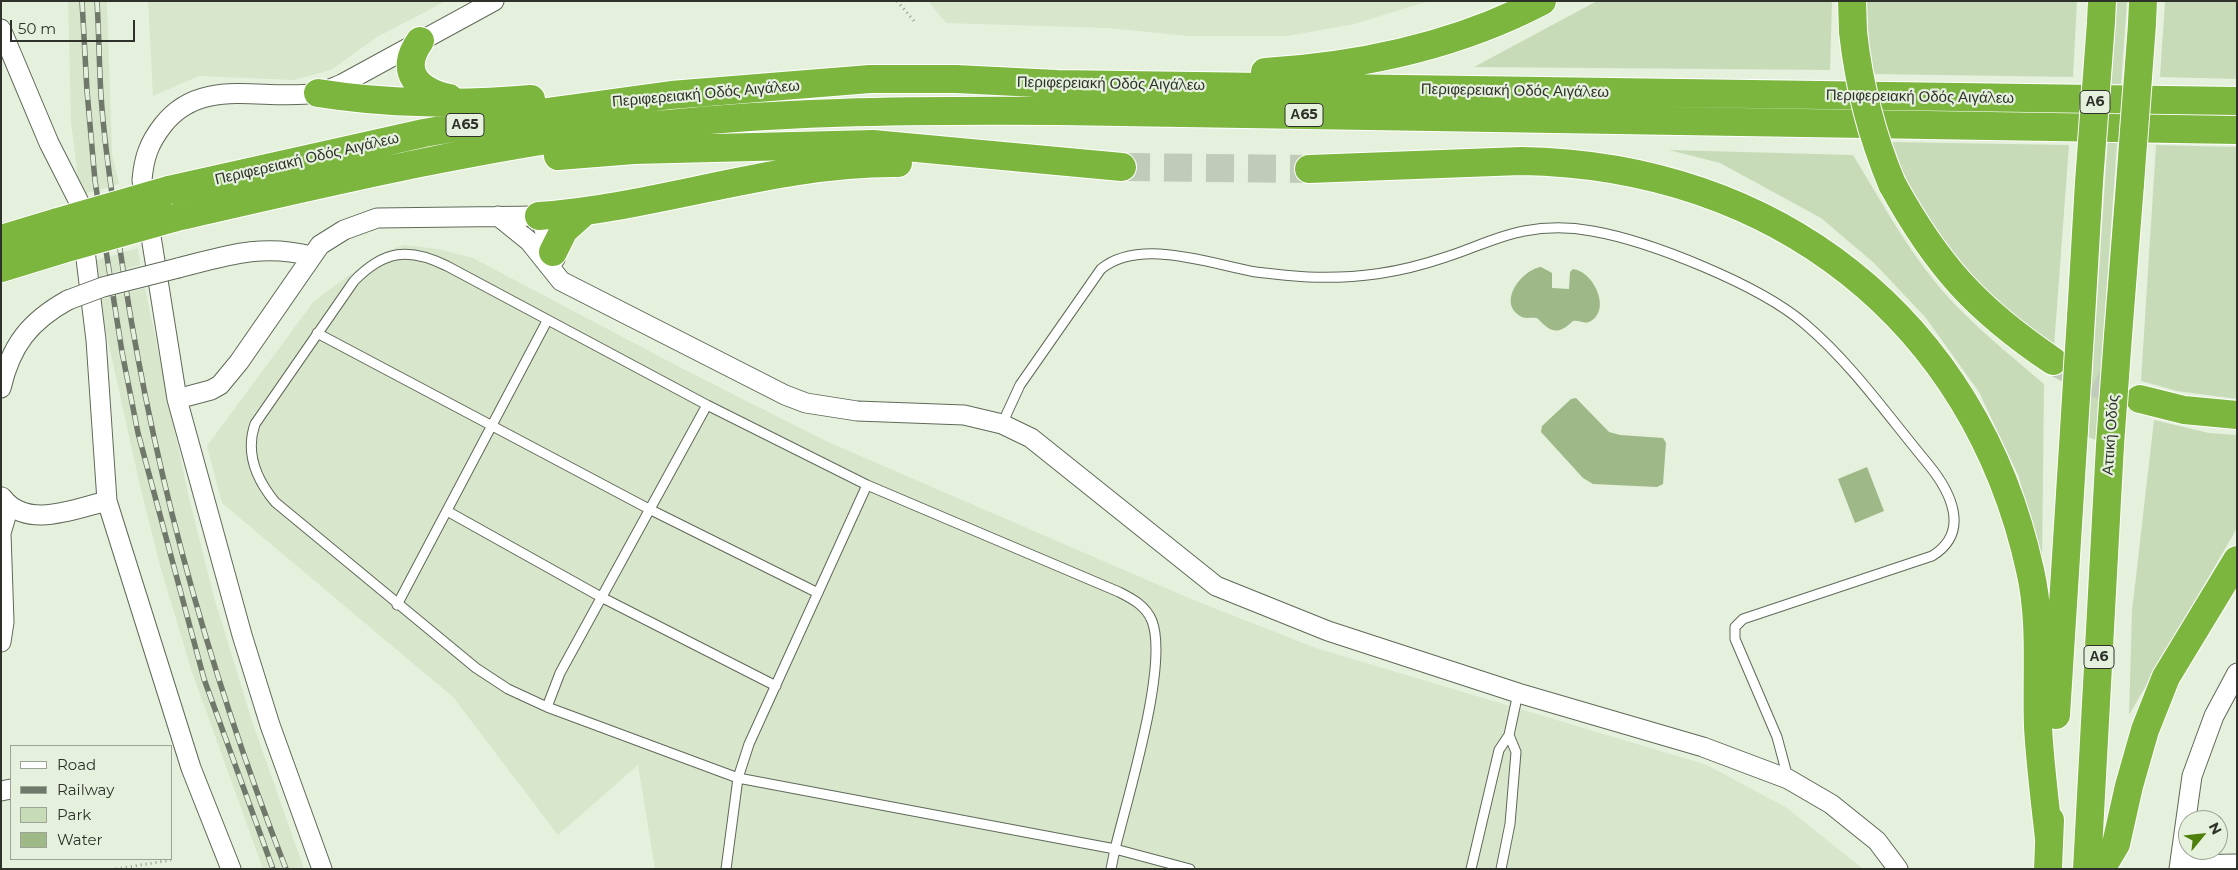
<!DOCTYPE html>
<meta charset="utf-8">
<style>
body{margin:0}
#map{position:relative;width:2238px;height:870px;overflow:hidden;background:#e5f1dd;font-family:Montserrat,sans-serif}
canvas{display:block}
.frame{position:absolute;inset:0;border:2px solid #2e322a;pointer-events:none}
.legend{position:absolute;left:10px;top:745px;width:162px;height:115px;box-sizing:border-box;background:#e5f1dd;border:1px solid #9ca595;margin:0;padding:6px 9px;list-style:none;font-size:15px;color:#2e322a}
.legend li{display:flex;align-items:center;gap:10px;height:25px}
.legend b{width:25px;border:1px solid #9ca595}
.north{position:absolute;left:2178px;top:810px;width:50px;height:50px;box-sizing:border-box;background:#e5f1dd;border:1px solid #9ca595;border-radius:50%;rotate:62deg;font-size:14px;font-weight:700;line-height:20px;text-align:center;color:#2e322a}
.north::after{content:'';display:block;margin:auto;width:18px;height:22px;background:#4f7f0b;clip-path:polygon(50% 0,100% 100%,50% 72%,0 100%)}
.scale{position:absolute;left:10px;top:20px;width:125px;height:22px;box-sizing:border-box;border:2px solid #2e322a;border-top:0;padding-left:6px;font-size:15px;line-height:18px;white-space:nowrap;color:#2e322a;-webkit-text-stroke:4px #e5f1dd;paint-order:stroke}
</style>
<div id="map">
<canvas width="2238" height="870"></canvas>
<div class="frame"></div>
<ul class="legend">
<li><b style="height:6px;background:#fff"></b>Road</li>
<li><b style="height:6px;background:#70776b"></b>Railway</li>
<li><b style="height:14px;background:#c8dbb9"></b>Park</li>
<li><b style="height:14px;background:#9eb888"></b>Water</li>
</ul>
<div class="north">N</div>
<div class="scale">50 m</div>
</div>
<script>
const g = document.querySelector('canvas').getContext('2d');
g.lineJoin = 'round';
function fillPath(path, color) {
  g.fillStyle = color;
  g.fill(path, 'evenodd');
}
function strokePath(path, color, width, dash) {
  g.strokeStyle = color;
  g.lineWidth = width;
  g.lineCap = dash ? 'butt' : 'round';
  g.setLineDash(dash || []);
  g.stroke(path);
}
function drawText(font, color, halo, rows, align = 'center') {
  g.font = font + ' Montserrat,sans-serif';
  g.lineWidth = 4.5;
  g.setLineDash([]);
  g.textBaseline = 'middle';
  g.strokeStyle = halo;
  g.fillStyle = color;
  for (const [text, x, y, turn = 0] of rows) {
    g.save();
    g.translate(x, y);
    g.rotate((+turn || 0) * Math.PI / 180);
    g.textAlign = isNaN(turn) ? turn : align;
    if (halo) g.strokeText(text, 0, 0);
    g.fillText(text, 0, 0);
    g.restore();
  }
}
fillPath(new Path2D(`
 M 68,1 L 107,1 L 112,154 L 119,184 L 80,195 L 71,121 Z
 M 148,1 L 446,1 L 377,37 L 331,70 L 294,80 L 199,76 L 153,96 Z
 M 928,1 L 1429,1 L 1354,24 L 1287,36 L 1188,36 L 1108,28 L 946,23 Z
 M 404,245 L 438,249 L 473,258 L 685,370 L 828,442 L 1191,599 L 1316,648 L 1707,765 L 1787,808 L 1863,869 L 655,869 L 638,765 L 558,835 L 453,697 L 222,503 L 207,446 L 314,301 L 377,255 Z
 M 138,248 L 140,265 L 94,278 L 91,262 Z
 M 145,288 L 186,485 L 214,597 L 252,721 L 304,869 L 263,869 L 192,672 L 161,569 L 141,490 L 99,300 Z`), '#d8e6cc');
fillPath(new Path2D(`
 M 1597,1 L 1832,1 L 1830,70 L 1474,67 Z
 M 1866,1 L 2077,1 L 2073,77 L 1871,74 Z
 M 2117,1 L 2127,1 L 2096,440 L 2088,437 Z
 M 2165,1 L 2237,1 L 2237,79 L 2160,77 Z
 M 1889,142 L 2069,145 L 2054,347 C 2036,333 2014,319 1997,303 C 1949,257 1913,204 1889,142 Z
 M 2156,145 L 2237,147 L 2237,399 L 2177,391 L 2141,381 Z
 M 1669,150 L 1853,155 C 1879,197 1904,244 1936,283 C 1966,320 2008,353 2044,384 L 2042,567 L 2019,477 L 1979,392 L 1926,318 L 1874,263 L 1821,218 L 1720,163 Z
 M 2154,420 L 2209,433 L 2237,435 L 2237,528 L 2129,715 L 2132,611 Z`), '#c8dbb9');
fillPath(new Path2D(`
 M 1541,267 L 1552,273 L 1552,288 L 1569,289 L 1570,272 L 1573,269 C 1595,272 1612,312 1589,322 C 1584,324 1578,320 1573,321 C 1557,336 1551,332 1537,318 C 1532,317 1527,319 1522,317 C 1496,304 1521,270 1541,267 Z
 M 1576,398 L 1609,432 L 1620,435 L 1663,438 L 1666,443 L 1663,484 L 1657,487 L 1593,484 L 1583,478 L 1541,432 L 1542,426 L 1571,399 Z
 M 1867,467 L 1884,511 L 1855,523 L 1838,479 Z`), '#9eb888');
strokePath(new Path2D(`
 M 1122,167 L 1309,169
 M 2057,363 L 2110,390 L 2136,398`), '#c0cbb9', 28, [28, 14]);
const lane = new Path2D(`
 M 317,333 L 649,509 L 818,593
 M 1002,424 L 1020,385 L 1101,269 C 1140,237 1211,264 1256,272 C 1273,274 1291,276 1308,277 C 1357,279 1399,273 1446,257 C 1472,249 1497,236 1524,231 C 1545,227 1571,227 1592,231 C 1650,241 1760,285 1805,324 C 1852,364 1888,416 1928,464 C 1951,492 1971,532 1932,556 L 1743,619 L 1735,627 L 1735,639 L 1777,737 L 1788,778
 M 447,511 L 601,597 L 776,686
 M 397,605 L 547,321
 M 547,707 L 560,673 L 707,405
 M 726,869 L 738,778 L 749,744 L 867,485
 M 1111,869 L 1115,849 C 1127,799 1169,665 1152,621 C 1146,606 1133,599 1119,592 L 867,485 L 707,405 L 447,266 C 409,247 384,250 354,281 L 255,424 C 245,453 256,479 275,502 L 476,668 L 508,689 L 547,707 L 738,778 L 1115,849 L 1190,869
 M 1471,869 L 1499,750 L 1509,735 L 1518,693
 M 1501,869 L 1510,824 L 1516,752 L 1509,735`);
const street = new Path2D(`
 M 1,29 L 49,143 L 79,202 L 96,340 L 107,501 L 191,768 L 231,869
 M 498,216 L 529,241 L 561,281 L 785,395 L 806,403 L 857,411 L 964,415 L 1002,424 L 1031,438 L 1216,586 L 1328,631 L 1518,693 L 1703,747 L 1788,779 L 1831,804 L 1877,841 L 1898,869
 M 178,268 C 225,256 262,243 311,256
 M 1,388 C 11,345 30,321 68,300
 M 177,399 L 211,390 L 220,385 L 239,362 L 320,245 L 344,230 L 377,218 L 539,216 L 555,259
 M 2,497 C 26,530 74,509 107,501
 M 1,642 L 4,622 L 1,533 L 9,506
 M 1,791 L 11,789
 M 2180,865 L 2237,864
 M 322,869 L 270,725 L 242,635 L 177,399 L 142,180 C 144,157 149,143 163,125 C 202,75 264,102 317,93 C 326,92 334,87 342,84 L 494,1
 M 2179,869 L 2192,776 L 2214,716 L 2237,673`);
const highway = new Path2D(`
 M 1852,1 L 1853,32
 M 2101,22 L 2102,1
 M 2142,24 L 2143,1
 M 420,41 C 398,72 418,91 449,98
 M 1265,72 C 1360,66 1458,45 1542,1
 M 318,93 C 385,104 463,105 531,99
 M 558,156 L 634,150 L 873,144 L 1122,167
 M 1309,169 L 1521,161 C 1775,165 1975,319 2030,570 C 2042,622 2036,674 2038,727 C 2040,764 2045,802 2049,839
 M 1892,184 C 1937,266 1976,309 2053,361
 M 169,190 L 424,133 L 532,114 L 671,95 L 870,79 L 956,79 L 1057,84 L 2237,101
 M 539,216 C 661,207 776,162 898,163
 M 173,218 C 322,184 471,148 622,129 C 767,111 912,110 1057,111 L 2237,130
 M 1,239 L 58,222
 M 553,252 L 564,230 L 583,213
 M 1,268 L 63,249
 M 2081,317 L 2089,182
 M 2118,336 L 2130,184
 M 2140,399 L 2184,410 L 2237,415
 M 2056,715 L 2074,430
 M 2048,869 L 2050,820
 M 2087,869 L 2110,445
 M 2101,869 L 2116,844 L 2129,786 L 2145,730 L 2166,677 L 2237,560`);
strokePath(lane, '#5f6958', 11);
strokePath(street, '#5f6958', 21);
strokePath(highway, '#fff', 30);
strokePath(new Path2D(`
 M 897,1 L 915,22
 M 116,869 L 171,860`), '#929b8c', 3, [1, 4]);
strokePath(lane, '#fff', 9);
strokePath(street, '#fff', 19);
strokePath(highway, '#7db63f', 28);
const rail = new Path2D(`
 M 82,1 L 87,91 L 95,181 L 122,352 L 138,433 L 204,679 L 273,869
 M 97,1 C 99,33 99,64 101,95 C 104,144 112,194 119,242 C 149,457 207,667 286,869`);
strokePath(rail, '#70776b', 5.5);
strokePath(rail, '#e5f1dd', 4, [11]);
const streetBridge = new Path2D(`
 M 68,300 L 103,287 L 178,268`);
const highwayBridge = new Path2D(`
 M 1853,32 C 1859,86 1871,134 1892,184
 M 2089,182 L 2101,22
 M 2130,184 L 2142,24
 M 58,222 L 169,190
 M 63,249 L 173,218
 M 2074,430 L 2081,317
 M 2110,445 L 2118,336`);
strokePath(streetBridge, '#5f6958', 21, []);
strokePath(highwayBridge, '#fff', 30, []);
strokePath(streetBridge, '#fff', 19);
strokePath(highwayBridge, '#7db63f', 28);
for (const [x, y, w] of [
 [2095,102,30],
 [1304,115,38],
 [465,125,38],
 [2099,657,30]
]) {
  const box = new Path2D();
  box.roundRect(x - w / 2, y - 11.5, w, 23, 4);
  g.fillStyle = '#e5f1dd';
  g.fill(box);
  strokePath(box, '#2e322a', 1);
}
drawText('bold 14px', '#2e322a', null, [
 ["Α6",2095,102],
 ["Α65",1304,115],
 ["Α65",465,125],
 ["Α6",2099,657]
]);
drawText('15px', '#2e322a', '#e5f1dd', [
 ["Περιφερειακή Οδός Αιγάλεω",1111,84,1],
 ["Περιφερειακή Οδός Αιγάλεω",1515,91,1],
 ["Περιφερειακή Οδός Αιγάλεω",706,94,-5],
 ["Περιφερειακή Οδός Αιγάλεω",1920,97,1],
 ["Περιφερειακή Οδός Αιγάλεω",307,159,-13],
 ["Αττική Οδός",2111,435,-86]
]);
</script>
